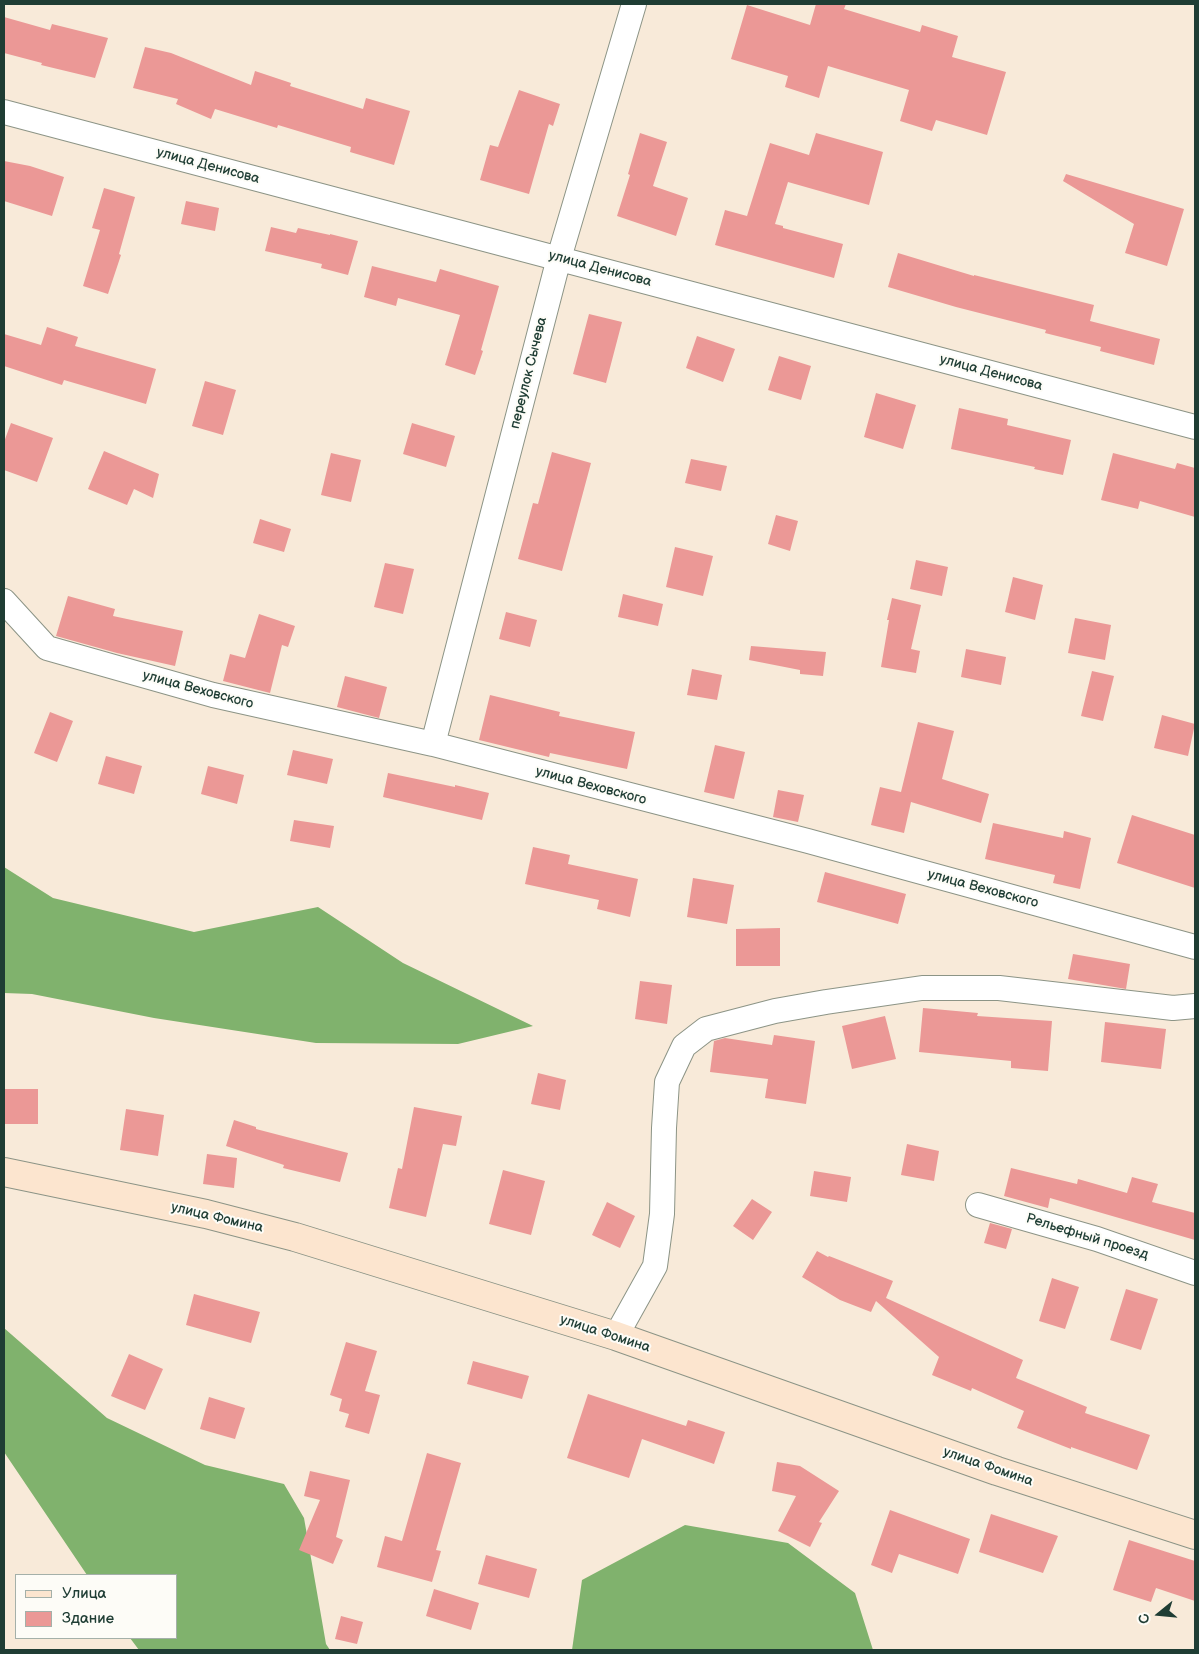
<!DOCTYPE html>
<meta charset="utf-8">
<style>
body{margin:0}
#map{position:relative;width:1199px;height:1654px;overflow:hidden;background:#f8ead9;font-family:"Balsamiq Sans",sans-serif}
canvas{display:block}
.frame{position:absolute;inset:0;border:5px solid #1f3d34;pointer-events:none}
.legend{position:absolute;left:15px;top:1574px;width:162px;height:65px;box-sizing:border-box;background:#fdfcf7;border:1px solid #a4b0a9;margin:0;padding:6px 9px;list-style:none;font-size:15px;color:#1f3d34}
.legend li{display:flex;align-items:center;gap:10px;height:25px}
.legend b{width:25px;border:1px solid #a4b0a9}
.north{position:absolute;left:1134px;top:1589px;width:50px;height:50px;-webkit-text-stroke:4px #fdfcf7;paint-order:stroke;rotate:253deg;font-size:14px;font-weight:700;line-height:20px;text-align:center;color:#1f3d34}
.north::after{content:'';display:block;margin:auto;width:18px;height:22px;background:#1f3d34;clip-path:polygon(50% 0,100% 100%,50% 72%,0 100%)}
</style>
<div id="map">
<canvas width="1199" height="1654"></canvas>
<div class="frame"></div>
<ul class="legend">
<li><b style="height:6px;background:#fce5cf"></b>Улица</li>
<li><b style="height:14px;background:#eb9896"></b>Здание</li>
</ul>
<div class="north">С</div>
</div>
<script>
const g = document.querySelector('canvas').getContext('2d');
g.lineJoin = 'round';
function fillPath(path, color) {
  g.fillStyle = color;
  g.fill(path, 'evenodd');
}
function strokePath(path, color, width, dash) {
  g.strokeStyle = color;
  g.lineWidth = width;
  g.lineCap = dash ? 'butt' : 'round';
  g.setLineDash(dash || []);
  g.stroke(path);
}
function drawText(font, color, halo, rows, align = 'center') {
  g.font = font + ' "Balsamiq Sans",sans-serif';
  g.lineWidth = 4;
  g.setLineDash([]);
  g.textBaseline = 'middle';
  g.strokeStyle = halo;
  g.fillStyle = color;
  for (const [text, x, y, turn = 0] of rows) {
    g.save();
    g.translate(x, y);
    g.rotate((+turn || 0) * Math.PI / 180);
    g.textAlign = isNaN(turn) ? turn : align;
    if (halo) g.strokeText(text, 0, 0);
    g.fillText(text, 0, 0);
    g.restore();
  }
}
fillPath(new Path2D(`
 M 4,867 L 53,898 L 194,932 L 318,907 L 403,963 L 533,1026 L 458,1044 L 316,1043 L 154,1018 L 32,994 L 4,993 Z
 M 4,1328 L 107,1418 L 205,1465 L 284,1484 L 304,1518 L 326,1644 L 330,1650 L 139,1650 L 130,1638 L 176,1638 L 176,1575 L 87,1575 L 4,1452 Z
 M 685,1525 L 788,1543 L 855,1593 L 873,1650 L 572,1650 L 582,1580 Z`), '#80b26d');
fillPath(new Path2D(`
 M 816,4 L 846,4 L 844,9 L 920,32 L 922,25 L 958,36 L 952,57 L 1006,72 L 987,135 L 936,120 L 932,131 L 900,121 L 909,90 L 828,66 L 819,98 L 785,87 L 788,76 L 731,59 L 747,5 L 810,25 Z
 M 4,17 L 50,30 L 52,24 L 108,38 L 95,78 L 41,65 L 42,63 L 4,53 Z
 M 145,47 L 171,53 L 251,85 L 255,71 L 291,83 L 290,86 L 363,109 L 366,98 L 410,111 L 394,165 L 350,152 L 351,147 L 278,125 L 277,128 L 215,109 L 211,119 L 176,104 L 178,99 L 133,88 Z
 M 519,90 L 560,104 L 553,126 L 549,124 L 529,194 L 480,180 L 490,145 L 498,147 Z
 M 640,133 L 667,142 L 653,186 L 688,198 L 676,236 L 617,216 L 630,175 L 628,174 Z
 M 816,133 L 883,152 L 869,205 L 788,182 L 775,224 L 783,226 L 783,228 L 843,244 L 834,278 L 715,245 L 725,210 L 747,216 L 770,143 L 809,155 Z
 M 4,161 L 30,166 L 64,177 L 52,216 L 4,201 Z
 M 1066,174 L 1184,209 L 1167,266 L 1125,253 L 1134,224 L 1063,181 Z
 M 104,188 L 135,197 L 119,254 L 121,255 L 108,294 L 83,286 L 100,230 L 92,228 Z
 M 186,201 L 219,208 L 215,231 L 181,224 Z
 M 271,227 L 296,233 L 298,228 L 330,235 L 330,234 L 358,241 L 348,275 L 321,268 L 322,264 L 265,251 Z
 M 898,253 L 974,276 L 974,275 L 1094,305 L 1090,321 L 1160,339 L 1154,365 L 1100,351 L 1101,347 L 1045,333 L 1046,330 L 956,307 L 888,287 Z
 M 372,266 L 436,282 L 440,269 L 499,286 L 481,350 L 483,351 L 475,375 L 445,365 L 460,315 L 398,298 L 396,306 L 364,297 Z
 M 589,314 L 622,322 L 606,383 L 573,374 Z
 M 47,327 L 78,337 L 75,346 L 156,369 L 146,404 L 64,380 L 62,385 L 4,366 L 4,334 L 41,345 Z
 M 697,336 L 735,349 L 723,382 L 686,368 Z
 M 779,356 L 811,366 L 801,400 L 768,390 Z
 M 205,381 L 236,390 L 223,435 L 192,426 Z
 M 876,393 L 916,405 L 903,449 L 864,437 Z
 M 959,408 L 1008,419 L 1007,425 L 1071,440 L 1063,475 L 1034,469 L 1035,467 L 951,449 Z
 M 11,423 L 53,438 L 37,482 L 4,470 L 4,442 Z
 M 412,423 L 455,436 L 446,467 L 403,454 Z
 M 104,451 L 159,474 L 153,498 L 134,489 L 127,505 L 88,489 Z
 M 552,452 L 591,463 L 562,571 L 518,559 L 533,503 L 538,504 Z
 M 331,453 L 361,460 L 351,502 L 321,495 Z
 M 1113,453 L 1175,469 L 1177,463 L 1195,468 L 1195,517 L 1140,501 L 1138,509 L 1101,500 Z
 M 691,459 L 727,466 L 721,491 L 685,483 Z
 M 776,515 L 798,521 L 790,551 L 768,544 Z
 M 260,519 L 291,529 L 284,552 L 253,543 Z
 M 675,547 L 713,556 L 703,596 L 666,587 Z
 M 916,560 L 948,567 L 942,596 L 910,589 Z
 M 385,563 L 414,569 L 403,614 L 374,607 Z
 M 1013,577 L 1043,585 L 1035,620 L 1005,612 Z
 M 623,594 L 663,604 L 658,626 L 618,617 Z
 M 68,596 L 115,609 L 113,616 L 183,631 L 175,666 L 117,653 L 56,636 Z
 M 892,598 L 921,605 L 911,649 L 920,651 L 916,673 L 881,667 L 889,620 L 887,620 Z
 M 506,612 L 537,620 L 530,647 L 499,639 Z
 M 259,614 L 295,626 L 288,647 L 282,645 L 270,693 L 223,681 L 230,654 L 245,658 Z
 M 1075,618 L 1111,625 L 1105,660 L 1068,653 Z
 M 751,646 L 826,652 L 823,676 L 800,674 L 800,670 L 749,660 Z
 M 966,649 L 1006,657 L 1001,685 L 961,677 Z
 M 692,669 L 722,675 L 717,700 L 687,695 Z
 M 1092,671 L 1114,676 L 1103,721 L 1081,716 Z
 M 345,676 L 387,687 L 379,718 L 337,707 Z
 M 490,695 L 560,712 L 559,716 L 635,732 L 627,769 L 550,753 L 549,757 L 479,740 Z
 M 50,712 L 73,721 L 57,762 L 34,753 Z
 M 1162,715 L 1195,724 L 1188,756 L 1154,748 Z
 M 918,722 L 954,731 L 942,779 L 989,794 L 981,823 L 911,802 L 904,833 L 871,825 L 880,787 L 901,792 Z
 M 715,745 L 745,752 L 734,799 L 704,792 Z
 M 293,750 L 333,759 L 327,784 L 287,775 Z
 M 106,756 L 142,766 L 134,794 L 98,784 Z
 M 208,766 L 244,775 L 237,804 L 201,794 Z
 M 388,773 L 455,787 L 455,785 L 489,793 L 482,820 L 383,797 Z
 M 778,790 L 804,795 L 798,822 L 773,817 Z
 M 1132,815 L 1195,835 L 1195,888 L 1117,863 Z
 M 294,820 L 334,826 L 330,848 L 290,841 Z
 M 993,823 L 1063,838 L 1064,831 L 1091,838 L 1080,889 L 1053,883 L 1055,875 L 985,859 Z
 M 533,847 L 570,855 L 568,864 L 638,879 L 630,917 L 597,909 L 599,900 L 525,884 Z
 M 825,872 L 906,894 L 898,924 L 817,902 Z
 M 693,878 L 734,885 L 727,924 L 687,917 Z
 M 780,928 L 780,966 L 736,966 L 736,929 Z
 M 1073,954 L 1130,964 L 1126,989 L 1068,979 Z
 M 640,981 L 672,985 L 667,1024 L 635,1019 Z
 M 923,1008 L 978,1013 L 977,1016 L 1052,1021 L 1048,1071 L 1011,1068 L 1011,1061 L 919,1052 Z
 M 885,1016 L 896,1059 L 852,1069 L 842,1026 Z
 M 1105,1022 L 1166,1029 L 1161,1069 L 1101,1062 Z
 M 774,1035 L 815,1041 L 806,1104 L 765,1098 L 768,1079 L 710,1072 L 714,1041 L 725,1038 L 772,1045 Z
 M 538,1073 L 566,1080 L 560,1110 L 531,1104 Z
 M 4,1089 L 38,1089 L 38,1124 L 4,1124 Z
 M 414,1107 L 462,1116 L 456,1146 L 443,1144 L 426,1217 L 389,1208 L 398,1168 L 402,1169 Z
 M 126,1109 L 164,1115 L 158,1156 L 120,1150 Z
 M 234,1120 L 256,1127 L 256,1129 L 348,1153 L 340,1182 L 283,1168 L 284,1165 L 226,1146 Z
 M 907,1144 L 939,1151 L 934,1181 L 901,1175 Z
 M 207,1154 L 237,1158 L 234,1188 L 203,1184 Z
 M 1011,1168 L 1077,1184 L 1078,1179 L 1127,1193 L 1132,1177 L 1158,1184 L 1152,1202 L 1195,1213 L 1195,1240 L 1050,1198 L 1048,1208 L 1004,1196 Z
 M 503,1170 L 545,1181 L 531,1235 L 489,1224 Z
 M 814,1171 L 851,1177 L 847,1202 L 810,1196 Z
 M 752,1199 L 772,1212 L 753,1240 L 733,1226 Z
 M 607,1202 L 635,1216 L 620,1248 L 592,1235 Z
 M 990,1223 L 1012,1229 L 1006,1249 L 984,1243 Z
 M 817,1251 L 828,1257 L 829,1256 L 893,1281 L 886,1298 L 1023,1360 L 1016,1378 L 1087,1407 L 1085,1413 L 1150,1435 L 1137,1470 L 1071,1447 L 1071,1449 L 1017,1428 L 1024,1411 L 972,1388 L 971,1391 L 932,1375 L 939,1357 L 876,1301 L 871,1312 L 840,1300 L 802,1277 Z
 M 1052,1278 L 1079,1287 L 1065,1329 L 1039,1321 Z
 M 1126,1289 L 1158,1299 L 1141,1350 L 1110,1340 Z
 M 194,1294 L 260,1312 L 251,1343 L 186,1325 Z
 M 346,1342 L 377,1351 L 365,1391 L 380,1395 L 369,1434 L 345,1427 L 349,1414 L 339,1411 L 342,1399 L 330,1395 Z
 M 129,1354 L 163,1369 L 145,1410 L 111,1396 Z
 M 473,1361 L 529,1376 L 522,1399 L 467,1384 Z
 M 588,1394 L 686,1426 L 688,1420 L 725,1432 L 714,1464 L 642,1439 L 629,1478 L 567,1458 Z
 M 209,1397 L 245,1408 L 235,1439 L 200,1429 Z
 M 427,1453 L 461,1463 L 436,1550 L 441,1551 L 432,1582 L 377,1567 L 385,1536 L 402,1541 Z
 M 777,1462 L 800,1466 L 839,1491 L 819,1522 L 822,1523 L 810,1547 L 778,1531 L 796,1496 L 772,1491 Z
 M 310,1471 L 350,1480 L 336,1537 L 343,1540 L 333,1564 L 299,1550 L 320,1500 L 304,1496 Z
 M 890,1510 L 970,1539 L 958,1574 L 899,1554 L 892,1573 L 871,1565 Z
 M 991,1514 L 1058,1536 L 1043,1573 L 979,1552 Z
 M 1129,1540 L 1195,1561 L 1195,1601 L 1156,1588 L 1151,1602 L 1113,1590 Z
 M 486,1555 L 537,1569 L 529,1598 L 478,1584 Z
 M 434,1589 L 479,1603 L 471,1630 L 426,1616 Z
 M 341,1616 L 363,1622 L 357,1644 L 335,1639 Z`), '#eb9896');
const street = new Path2D(`
 M 4,112 L 1195,427
 M 4,601 L 47,648 L 213,695 L 433,744 L 808,841 L 1195,947
 M 433,744 L 559,258 L 634,4
 M 978,1205 L 1097,1239 L 1195,1273
 M 616,1336 L 655,1266 L 662,1214 L 664,1128 L 667,1082 L 684,1046 L 706,1029 L 775,1011 L 826,1002 L 922,988 L 999,988 L 1173,1008 L 1195,1006`);
const secondary = new Path2D(`
 M 4,1172 L 206,1214 L 295,1237 L 616,1336 L 997,1471 L 1195,1535`);
strokePath(street, '#8c9486', 26);
strokePath(secondary, '#8c9486', 30);
strokePath(street, '#fff', 24);
strokePath(secondary, '#fce5cf', 28);
drawText('14px', '#1f3d34', '#fdfcf7', [
 ["улица Денисова",208,166,15],
 ["улица Денисова",600,269,15],
 ["переулок Сычева",529,373,-76],
 ["улица Денисова",991,373,15],
 ["улица Веховского",198,690,15],
 ["улица Веховского",591,786,15],
 ["улица Веховского",983,889,15],
 ["улица Фомина",217,1218,13],
 ["Рельефный проезд",1087,1237,17],
 ["улица Фомина",605,1334,18],
 ["улица Фомина",988,1467,19]
]);
</script>
